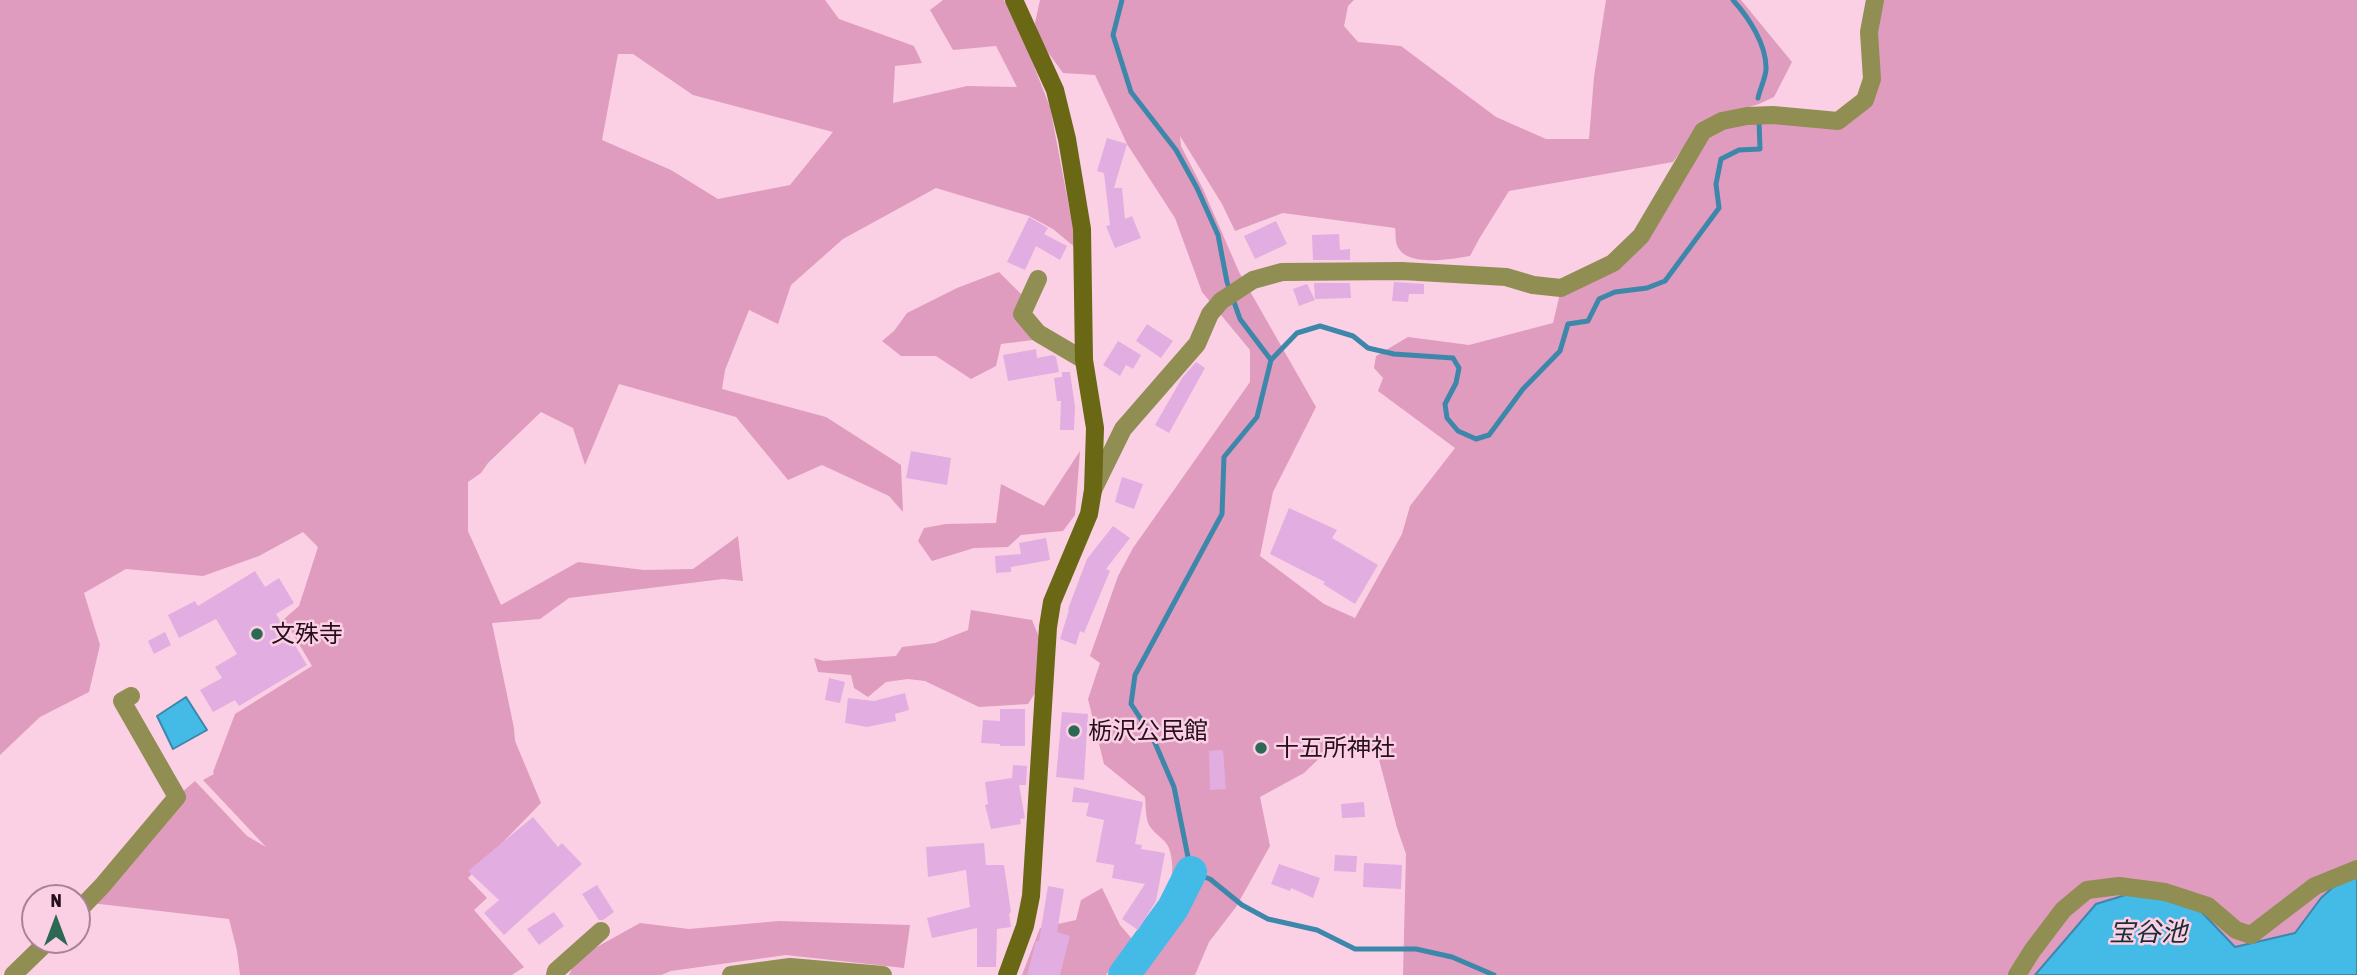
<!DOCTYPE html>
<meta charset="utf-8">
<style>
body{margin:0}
#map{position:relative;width:2357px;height:975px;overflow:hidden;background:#fbd0e5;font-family:"Asap Condensed",sans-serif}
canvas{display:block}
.north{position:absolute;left:21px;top:884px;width:70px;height:70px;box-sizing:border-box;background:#fbd0e5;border:2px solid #a78395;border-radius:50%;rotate:0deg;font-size:19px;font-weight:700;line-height:28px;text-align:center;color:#280f1d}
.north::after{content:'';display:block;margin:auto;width:24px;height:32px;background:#2c6853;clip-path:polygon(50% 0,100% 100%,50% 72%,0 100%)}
</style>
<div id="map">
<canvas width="2357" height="975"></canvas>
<div class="north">N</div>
</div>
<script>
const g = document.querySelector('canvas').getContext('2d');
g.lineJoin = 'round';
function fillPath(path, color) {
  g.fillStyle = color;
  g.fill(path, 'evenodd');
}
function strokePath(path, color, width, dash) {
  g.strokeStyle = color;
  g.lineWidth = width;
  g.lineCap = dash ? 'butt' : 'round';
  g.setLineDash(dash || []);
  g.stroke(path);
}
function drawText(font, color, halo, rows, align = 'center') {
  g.font = font + ' "Asap Condensed","Noto Sans JP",sans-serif';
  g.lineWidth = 5;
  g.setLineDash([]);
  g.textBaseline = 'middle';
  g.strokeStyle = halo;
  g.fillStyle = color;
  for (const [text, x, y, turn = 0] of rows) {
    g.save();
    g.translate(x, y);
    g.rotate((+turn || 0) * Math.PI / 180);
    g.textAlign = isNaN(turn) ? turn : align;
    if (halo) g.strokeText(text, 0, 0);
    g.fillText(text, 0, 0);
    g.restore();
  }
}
fillPath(new Path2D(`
 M 0,0 L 825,0 L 839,19 L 914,46 L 922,63 L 895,66 L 893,103 L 967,86 L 1017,87 L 996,46 L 953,50 L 930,10 L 943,0 L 1004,0 L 1026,46 L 1050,107 L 1077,249 L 1053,229 L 1029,216 L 936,188 L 843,239 L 791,285 L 778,324 L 749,310 L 725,370 L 722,389 L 826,417 L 901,465 L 903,512 L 889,496 L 822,465 L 788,480 L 736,417 L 619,384 L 585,465 L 573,428 L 541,412 L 488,463 L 481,473 L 468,482 L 468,531 L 501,605 L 578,562 L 644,570 L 693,569 L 738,536 L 743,581 L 723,579 L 569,598 L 540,619 L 492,623 L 514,728 L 515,741 L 541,803 L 468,878 L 487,898 L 474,910 L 524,967 L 512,975 L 240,975 L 237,951 L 229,919 L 91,903 L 167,805 L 195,781 L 247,836 L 266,847 L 203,780 L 214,774 L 213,772 L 235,714 L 312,666 L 284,619 L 299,606 L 318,547 L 303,532 L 259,556 L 203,576 L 126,569 L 84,593 L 100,645 L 89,692 L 40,717 L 0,755 ZM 618,54 L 633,54 L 693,95 L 833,132 L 790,185 L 718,199 L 671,170 L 602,140 Z
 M 1040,0 L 1354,0 L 1348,6 L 1344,26 L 1358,42 L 1401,46 L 1496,117 L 1546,139 L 1589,139 L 1594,77 L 1606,0 L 1741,0 L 1792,62 L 1774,97 L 1759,104 L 1703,121 L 1673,162 L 1509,191 L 1479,239 L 1470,256 C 1452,259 1405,268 1397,245 C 1395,240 1396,233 1395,228 L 1283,213 L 1235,231 L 1222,204 L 1180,136 L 1181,146 L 1203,189 L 1239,272 L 1316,407 L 1273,492 L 1260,556 L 1324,604 L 1355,618 L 1402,534 L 1410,506 L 1455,448 L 1378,391 L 1383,378 L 1374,368 L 1376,356 L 1408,337 L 1469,345 L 1553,323 L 1561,289 L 1613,263 L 1703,131 L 1730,119 L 1838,121 L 1864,102 L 1879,0 L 2357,0 L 2357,975 L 1403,975 L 1406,854 L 1397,828 L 1377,752 L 1332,746 L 1304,773 L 1260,797 L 1270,846 L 1236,907 L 1209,942 L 1195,975 L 1111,975 C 1139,941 1185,896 1169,848 C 1166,840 1156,835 1151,828 C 1145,821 1146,806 1145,797 L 1104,764 L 1088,699 L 1100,663 L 1090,656 L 1118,576 L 1133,548 L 1250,382 L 1250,350 L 1202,292 L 1175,218 L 1127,144 L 1095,75 L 1063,73 L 1039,40 L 1035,23 Z
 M 999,272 L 1023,296 L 1033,340 L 1001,344 L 996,366 L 971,379 L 936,356 L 901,356 L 882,341 L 894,331 L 907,313 L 957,288 Z
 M 1080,451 L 1075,515 L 1063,531 L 1021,535 L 1008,547 L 974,548 L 932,561 L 918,541 L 924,528 L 946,524 L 996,523 L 1001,484 L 1044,506 Z
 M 971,610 L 1032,620 L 1039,637 L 1037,690 L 1028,704 L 979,707 L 925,681 L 908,679 L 886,682 L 868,697 L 854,688 L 851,675 L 818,672 L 814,658 L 824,661 L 896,656 L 902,647 L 935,643 L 968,630 Z
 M 1102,888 L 1120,925 L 1133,940 L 1106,975 L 1022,975 L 1040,928 L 1076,920 L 1081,900 Z
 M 779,921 L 910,925 L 904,968 L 786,955 L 671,971 L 661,975 L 569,975 L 577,958 L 640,923 L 689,929 Z`), '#df9cbe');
const water = new Path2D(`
 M 186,697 L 207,730 L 173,749 L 157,716 Z
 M 2357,866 L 2357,975 L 2035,975 L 2096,904 L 2142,890 L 2194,904 L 2235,947 L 2295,933 L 2321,898 Z`);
fillPath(water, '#44bae7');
strokePath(water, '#3c87aa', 2);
strokePath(new Path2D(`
 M 1122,0 L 1113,35 L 1131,92 L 1176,150 L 1197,188 L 1218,235 L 1227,282 L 1240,319 L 1271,360
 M 1733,0 C 1749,18 1767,45 1766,70 C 1765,79 1760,89 1758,98
 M 1494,975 L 1452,957 L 1416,949 L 1355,949 L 1317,930 L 1268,919 L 1242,905 L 1210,879 L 1191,872 L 1174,787 L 1152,736 L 1131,704 L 1135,675 L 1222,514 L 1224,457 L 1257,417 L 1271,360 L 1297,333 L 1320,326 L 1353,336 L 1368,348 L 1394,354 L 1453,358 L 1459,368 L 1456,383 L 1445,404 L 1447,418 L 1458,431 L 1476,439 L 1489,435 L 1523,389 L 1560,351 L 1568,324 L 1588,321 L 1599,299 L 1615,292 L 1647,288 L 1665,281 L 1719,208 L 1716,184 L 1721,159 L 1739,150 L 1760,149 L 1759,121`), '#3c87aa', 5);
strokePath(new Path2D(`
 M 1124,975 L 1173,908 L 1191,872`), '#44bae7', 32);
fillPath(new Path2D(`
 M 1107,138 L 1127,144 L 1114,188 L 1122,188 L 1125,219 L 1132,216 L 1141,238 L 1115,248 L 1106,226 L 1110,225 L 1104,173 L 1097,171 Z
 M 1029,217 L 1048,228 L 1044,234 L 1067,246 L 1060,260 L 1036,246 L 1025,270 L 1007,262 Z
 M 1276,221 L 1287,244 L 1255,259 L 1244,236 Z
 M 1339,234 L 1340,250 L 1350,249 L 1350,260 L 1313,260 L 1312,235 Z
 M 1394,282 L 1424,284 L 1424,294 L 1409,294 L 1408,302 L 1392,301 Z
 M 1314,283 L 1350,283 L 1351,298 L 1315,299 Z
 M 1307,284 L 1315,300 L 1299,306 L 1293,289 Z
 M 1147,324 L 1173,341 L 1161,358 L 1136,341 Z
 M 1118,341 L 1141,355 L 1133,369 L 1126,365 L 1120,376 L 1103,365 Z
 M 1036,349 L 1037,358 L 1053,355 L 1056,357 L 1059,372 L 1008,381 L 1003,355 Z
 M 1196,362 L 1205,368 L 1169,433 L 1155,425 L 1182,378 Z
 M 1062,372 L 1070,372 L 1075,407 L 1074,430 L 1060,430 L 1061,401 L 1057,401 L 1054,378 L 1062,377 Z
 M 911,451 L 951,458 L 947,485 L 906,478 Z
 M 1122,477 L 1143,484 L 1134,509 L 1115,502 Z
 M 1289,508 L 1337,530 L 1332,538 L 1378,565 L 1355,604 L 1323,584 L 1325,582 L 1270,554 Z
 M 1113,526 L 1130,538 L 1106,569 L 1110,571 L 1084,633 L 1080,631 L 1076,645 L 1060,639 L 1069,610 L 1068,609 L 1087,559 Z
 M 1046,538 L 1050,560 L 1011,567 L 1011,572 L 996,573 L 995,556 L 1021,554 L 1019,543 Z
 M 255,571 L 265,587 L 279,578 L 294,603 L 276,614 L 307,665 L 239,706 L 235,700 L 213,712 L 200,690 L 222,678 L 215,667 L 237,654 L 216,619 L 179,638 L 168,615 L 195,601 L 198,606 Z
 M 165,632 L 171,645 L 154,654 L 148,641 Z
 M 829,678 L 845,682 L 840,703 L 825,700 Z
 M 905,693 L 909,710 L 895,714 L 896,721 L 867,727 L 845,723 L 848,698 L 874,701 Z
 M 1000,709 L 1025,709 L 1025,746 L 1000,746 L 1000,744 L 981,743 L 983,720 L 1000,721 Z
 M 1062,712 L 1088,714 L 1084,780 L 1056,777 Z
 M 1223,750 L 1226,789 L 1210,790 L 1209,751 Z
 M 1013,765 L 1027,766 L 1026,785 L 1019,785 L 1025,818 L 1020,819 L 1021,824 L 991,829 L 985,805 L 988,804 L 985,782 L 1012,778 Z
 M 1074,787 L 1143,802 L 1135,844 L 1142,845 L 1141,849 L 1165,853 L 1156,901 L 1138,930 L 1122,919 L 1145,884 L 1112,878 L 1114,865 L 1096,862 L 1104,820 L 1086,816 L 1089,803 L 1072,802 Z
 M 1364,802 L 1365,817 L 1342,818 L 1341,804 Z
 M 533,817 L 558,847 L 562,843 L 582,864 L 504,935 L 484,913 L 499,900 L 468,871 Z
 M 984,843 L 986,865 L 1004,865 L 1011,912 L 1009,914 L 1011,927 L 997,929 L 996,967 L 977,967 L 977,928 L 932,938 L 927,918 L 970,907 L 966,870 L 928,877 L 926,847 Z
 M 1335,855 L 1357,856 L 1356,872 L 1334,871 Z
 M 1364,863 L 1402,865 L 1401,889 L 1363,887 Z
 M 1279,864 L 1320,878 L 1313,898 L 1291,888 L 1290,891 L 1271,884 Z
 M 597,885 L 614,912 L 603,920 L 599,920 L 582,894 Z
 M 1048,886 L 1064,889 L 1057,932 L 1070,936 L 1060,975 L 1027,975 L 1036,941 L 1039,941 Z
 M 554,912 L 564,926 L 539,945 L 527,929 Z`), '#e2ade0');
strokePath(new Path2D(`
 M 1038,279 L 1022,314 L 1038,333 L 1084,360
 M 1093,490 L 1123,429 L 1197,344 L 1210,314 L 1221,301 L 1253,280 L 1282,272 L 1402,271 L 1506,277 L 1533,285 L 1561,288 L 1613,263 L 1641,236 L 1703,131 L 1722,121 L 1747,116 L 1773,115 L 1838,121 L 1865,100 L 1872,79 L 1869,32 L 1875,0
 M 77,912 L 102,886 L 177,797 L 122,701 L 131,696
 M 13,975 L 49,940
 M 555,975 L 556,971 L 601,931
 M 731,975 L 790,967 L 883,975
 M 2017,975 L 2032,951 L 2063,910 L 2087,890 L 2119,886 L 2165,892 L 2208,906 L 2236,930 L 2251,935 L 2315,886 L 2357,869`), '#908e52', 18);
strokePath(new Path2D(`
 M 1007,975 L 1025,926 L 1031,896 L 1048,627 L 1052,602 L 1089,514 L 1093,490 L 1095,428 L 1084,360 L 1082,229 L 1067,139 L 1055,90 L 1014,0`), '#6a6715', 18);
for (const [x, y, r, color] of [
 [257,634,7,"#2c6853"],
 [1074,731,7,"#2c6853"],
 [1261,748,7,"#2c6853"]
]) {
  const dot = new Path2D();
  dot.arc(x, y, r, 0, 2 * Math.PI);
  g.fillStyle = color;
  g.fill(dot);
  strokePath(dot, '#fbd0e5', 2.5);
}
drawText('24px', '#280f1d', '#fbd0e5', [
 ["文殊寺",271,634],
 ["栃沢公民館",1088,731],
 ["十五所神社",1275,748]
], 'left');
drawText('italic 26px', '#1a2e36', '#fbd0e5', [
 ["宝谷池",2148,933]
]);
</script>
